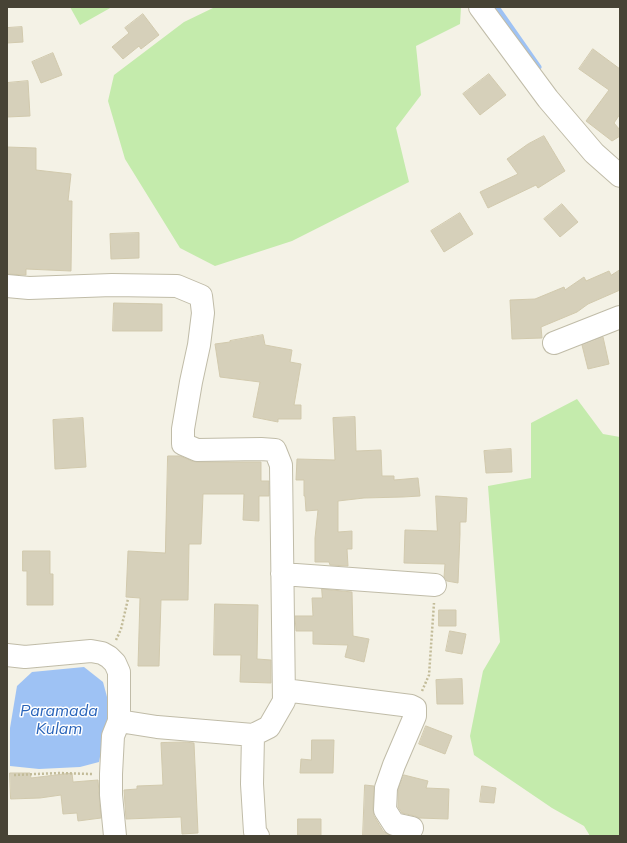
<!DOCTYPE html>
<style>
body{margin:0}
#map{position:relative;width:627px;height:843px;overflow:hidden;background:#f4f2e6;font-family:Mulish,sans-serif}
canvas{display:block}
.frame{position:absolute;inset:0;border:8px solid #474335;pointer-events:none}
</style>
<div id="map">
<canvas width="627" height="843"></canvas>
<div class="frame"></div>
</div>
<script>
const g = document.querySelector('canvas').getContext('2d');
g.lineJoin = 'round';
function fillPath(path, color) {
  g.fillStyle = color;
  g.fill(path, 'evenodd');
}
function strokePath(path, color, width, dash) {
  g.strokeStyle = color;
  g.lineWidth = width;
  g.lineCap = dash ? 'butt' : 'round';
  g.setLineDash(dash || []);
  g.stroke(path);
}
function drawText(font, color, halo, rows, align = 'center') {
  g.font = font + ' Mulish,sans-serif';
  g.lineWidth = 3;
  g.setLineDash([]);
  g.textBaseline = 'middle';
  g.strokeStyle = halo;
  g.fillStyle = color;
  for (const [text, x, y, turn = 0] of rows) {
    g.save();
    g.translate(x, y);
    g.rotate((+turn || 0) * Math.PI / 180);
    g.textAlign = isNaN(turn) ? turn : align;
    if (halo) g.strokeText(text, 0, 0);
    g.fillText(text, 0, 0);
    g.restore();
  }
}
fillPath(new Path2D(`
 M 70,7 L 112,7 L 80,25 Z
 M 215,7 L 461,7 L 460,24 L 416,46 L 421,95 L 396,128 L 409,182 L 292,241 L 215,266 L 180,248 L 125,159 L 108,101 L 114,75 L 184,22 Z
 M 577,399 L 603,434 L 620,437 L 620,836 L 590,836 L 584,826 L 552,808 L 474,755 L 470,736 L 483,671 L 500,642 L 488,486 L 531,478 L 531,423 Z`), '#c4ebac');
fillPath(new Path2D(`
 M 84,667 L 103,682 L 110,708 L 99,762 L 80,767 L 39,769 L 10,766 L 10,728 L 17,686 L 32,672 Z`), '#9ec2f4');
strokePath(new Path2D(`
 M 497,7 L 539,67`), '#9ec2f4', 5);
const building = new Path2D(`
 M 143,14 L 159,35 L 141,49 L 139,46 L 123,59 L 112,47 L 129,33 L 125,28 Z
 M 22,27 L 23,42 L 7,43 L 7,28 Z
 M 593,49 L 620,69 L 620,114 L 614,123 L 620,130 L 620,136 L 612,141 L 586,121 L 609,90 L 579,69 Z
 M 53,53 L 62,75 L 41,83 L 32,62 Z
 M 489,74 L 506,95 L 480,115 L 463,94 Z
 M 28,81 L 30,116 L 7,117 L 7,83 Z
 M 544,136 L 565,171 L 538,188 L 536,185 L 488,208 L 480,192 L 518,174 L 507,159 L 528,144 Z
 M 7,147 L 36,148 L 36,170 L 71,174 L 68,201 L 72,201 L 71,271 L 26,269 L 26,275 L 7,274 Z
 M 562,204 L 578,222 L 560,237 L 544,219 Z
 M 460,213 L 473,234 L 444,252 L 431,231 Z
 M 139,233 L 139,258 L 111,259 L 110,234 Z
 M 620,270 L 620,290 L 588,304 L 577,312 L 541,327 L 542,338 L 512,339 L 510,300 L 535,299 L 564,287 L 565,290 L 584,277 L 586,281 L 609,271 L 611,275 Z
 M 114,303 L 162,304 L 162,331 L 113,331 Z
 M 263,335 L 265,345 L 292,350 L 290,362 L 301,364 L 294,405 L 301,405 L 301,419 L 278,419 L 278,422 L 253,417 L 260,382 L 220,377 L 215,344 L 230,342 L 230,341 Z
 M 603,337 L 609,364 L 588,369 L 582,345 Z
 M 355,417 L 356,451 L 381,450 L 382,476 L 394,476 L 394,480 L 418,478 L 420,496 L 403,497 L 364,498 L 338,501 L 338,532 L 352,531 L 352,549 L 347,549 L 348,566 L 330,565 L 329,562 L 315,562 L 315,538 L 318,510 L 306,511 L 305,496 L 304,496 L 304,480 L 296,480 L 297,459 L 335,460 L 333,418 Z
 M 83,418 L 86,467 L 55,469 L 53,420 Z
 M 511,449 L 512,472 L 486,473 L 484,451 Z
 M 168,456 L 180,456 L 192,461 L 197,462 L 261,462 L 261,481 L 269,481 L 269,496 L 259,496 L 259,521 L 243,520 L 244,494 L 203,494 L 201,544 L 189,544 L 188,600 L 161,600 L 159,666 L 138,666 L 140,598 L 126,597 L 128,551 L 165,553 Z
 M 436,496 L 467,498 L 466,522 L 460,522 L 460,534 L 458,583 L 447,581 L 444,577 L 445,564 L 404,563 L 405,530 L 437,531 Z
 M 23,551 L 50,551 L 50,574 L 53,574 L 53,605 L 27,605 L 27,571 L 23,571 Z
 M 322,589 L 352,592 L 353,636 L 369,639 L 364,662 L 345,657 L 348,645 L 313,644 L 313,631 L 296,631 L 295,616 L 313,616 L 312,598 L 322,598 Z
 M 215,604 L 258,605 L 257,659 L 271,660 L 271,683 L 240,682 L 241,655 L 214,655 Z
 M 439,610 L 456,610 L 456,626 L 439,626 Z
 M 450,631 L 466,634 L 462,654 L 446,651 Z
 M 462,679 L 463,704 L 437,704 L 436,680 Z
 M 426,726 L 452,736 L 445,754 L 419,744 Z
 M 312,740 L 334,740 L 333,773 L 300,773 L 301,759 L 311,760 Z
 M 185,742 L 194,743 L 198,833 L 182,834 L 181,817 L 126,819 L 124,790 L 137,789 L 137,786 L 163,785 L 161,743 Z
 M 10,773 L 30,773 L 31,778 L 72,773 L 73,782 L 98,780 L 101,818 L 78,821 L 77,813 L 63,814 L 61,795 L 40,798 L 11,799 Z
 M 404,775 L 428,781 L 426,788 L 449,789 L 448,819 L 419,818 L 415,816 L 402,813 L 398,807 L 398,790 Z
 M 365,785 L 374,786 L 373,809 L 374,816 L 383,831 L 391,836 L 363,836 Z
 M 482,786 L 496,788 L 494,803 L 480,802 Z
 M 298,819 L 321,819 L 321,836 L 298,836 Z`);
fillPath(building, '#d6d0ba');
strokePath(building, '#d1c9ad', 1);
const minor = new Path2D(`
 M 480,7 L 548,99 L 594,153 L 620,176
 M 7,286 L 29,288 L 112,285 L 177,286 L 201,296 L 203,313 L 199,345 L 191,382 L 183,429 L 183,444 L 197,450 L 261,449 L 275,450 L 281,465 L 284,701 L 269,727 L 253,735 L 157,727 L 119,721 L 119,672 L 115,663 L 109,657 L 102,653 L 91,651 L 25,657 L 7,655
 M 554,343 L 620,317
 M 282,574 L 435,585
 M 284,690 L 411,706 L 415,708 L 415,716 L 394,765 L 386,788 L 385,810 L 394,824 L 412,828
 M 253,735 L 252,784 L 255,832 L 258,836
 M 115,836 L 111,795 L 111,774 L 113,736 L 119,721`);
strokePath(minor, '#c0bca8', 24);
strokePath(new Path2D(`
 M 116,640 L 121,629 L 128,599
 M 422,691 L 429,675 L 434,603
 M 14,775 L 59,773 L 92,774`), '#c2bb98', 2.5, [2, 2]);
strokePath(minor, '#fff', 22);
drawText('italic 16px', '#2863b9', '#fff', [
 ["Paramada",59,711],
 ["Kulam",59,729]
]);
</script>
